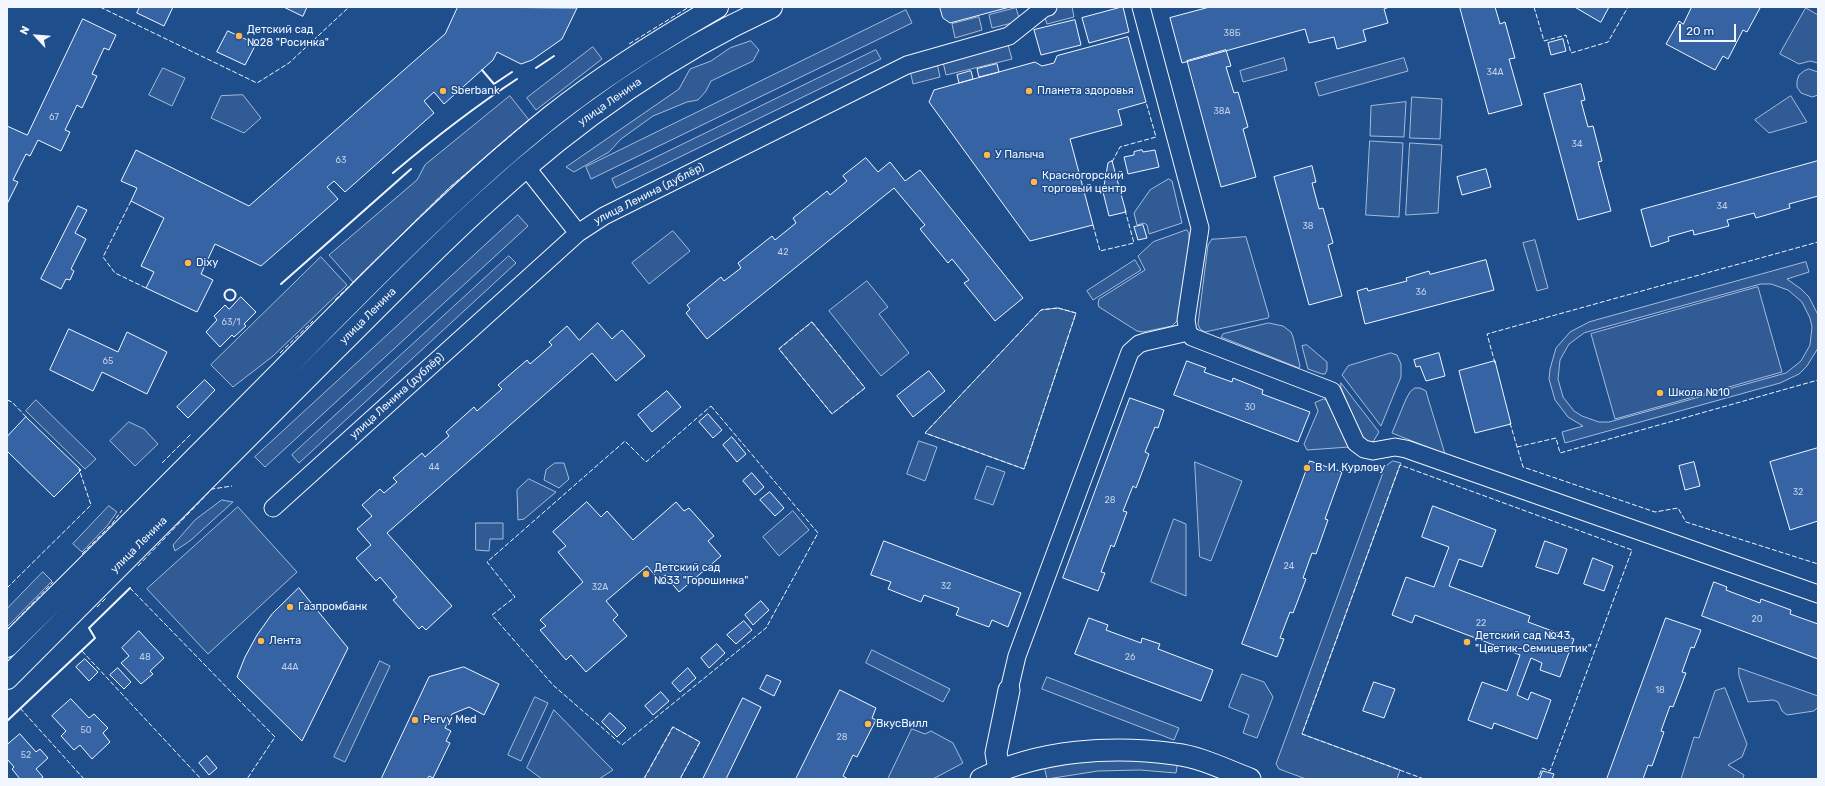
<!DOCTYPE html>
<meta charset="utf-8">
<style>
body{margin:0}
#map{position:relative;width:1825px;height:786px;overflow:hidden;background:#1f4e8c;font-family:Rubik,sans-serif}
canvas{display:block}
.frame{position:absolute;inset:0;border:8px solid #f2f6ff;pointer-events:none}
.north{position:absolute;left:16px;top:16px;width:40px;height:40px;-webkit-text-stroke:3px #1f4e8c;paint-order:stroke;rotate:296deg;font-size:11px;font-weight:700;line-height:16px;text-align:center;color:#f2f6ff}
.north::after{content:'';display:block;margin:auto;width:14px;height:18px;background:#f2f6ff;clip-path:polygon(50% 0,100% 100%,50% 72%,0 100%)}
.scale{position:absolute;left:1679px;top:24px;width:57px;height:18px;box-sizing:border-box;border:2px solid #f2f6ff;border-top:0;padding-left:5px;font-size:12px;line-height:14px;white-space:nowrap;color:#f2f6ff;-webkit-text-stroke:3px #1f4e8c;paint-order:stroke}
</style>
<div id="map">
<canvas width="1825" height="786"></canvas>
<div class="frame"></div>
<div class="north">N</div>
<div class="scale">20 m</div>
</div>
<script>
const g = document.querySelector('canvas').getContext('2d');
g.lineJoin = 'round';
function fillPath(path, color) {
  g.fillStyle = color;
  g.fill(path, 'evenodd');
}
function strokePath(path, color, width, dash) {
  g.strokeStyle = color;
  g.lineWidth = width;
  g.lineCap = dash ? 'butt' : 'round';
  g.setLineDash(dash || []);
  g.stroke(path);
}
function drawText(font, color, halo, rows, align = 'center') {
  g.font = font + ' Rubik,sans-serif';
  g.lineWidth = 3;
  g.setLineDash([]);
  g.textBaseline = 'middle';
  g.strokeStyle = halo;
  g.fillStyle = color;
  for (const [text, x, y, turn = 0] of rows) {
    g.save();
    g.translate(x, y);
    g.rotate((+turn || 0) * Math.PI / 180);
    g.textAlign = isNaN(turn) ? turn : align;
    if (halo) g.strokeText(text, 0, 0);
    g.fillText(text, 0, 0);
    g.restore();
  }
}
const built = new Path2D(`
 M 1057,7 L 1072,7 L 1074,17 L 1047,24 L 1043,11 Z
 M 1016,8 L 1020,21 L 992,28 L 989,15 Z
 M 1806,8 L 1818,15 L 1818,63 L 1810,61 L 1799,64 L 1780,54 Z
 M 906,10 L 912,23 L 591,179 L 586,167 Z
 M 979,17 L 982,30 L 955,38 L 952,24 Z
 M 751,41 L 759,50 L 753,61 L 711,81 L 706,91 L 698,100 L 687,102 L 653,116 L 621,139 L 609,152 L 574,172 L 566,167 L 679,89 L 690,69 L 711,61 L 730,48 Z
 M 1008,45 L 1012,59 L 946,75 L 943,62 Z
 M 593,47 L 602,59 L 536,110 L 527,98 Z
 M 876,50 L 881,59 L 616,188 L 612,179 Z
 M 1284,58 L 1287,70 L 1243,82 L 1240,71 Z
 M 1404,58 L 1408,71 L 1319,96 L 1315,83 Z
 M 937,63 L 940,77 L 913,84 L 910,70 Z
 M 163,68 L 185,78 L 172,106 L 149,95 Z
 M 1809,69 L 1818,72 L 1818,95 L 1812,97 L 1801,93 L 1797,87 L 1797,81 L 1799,75 L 1804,71 Z
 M 243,95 L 261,118 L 244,133 L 211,118 L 221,96 Z
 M 510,96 L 529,120 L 449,188 L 353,282 L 329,255 L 417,180 L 425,165 Z
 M 1791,96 L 1807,122 L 1769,133 L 1755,120 Z
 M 1412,97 L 1442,99 L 1440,139 L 1410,138 Z
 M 1406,102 L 1404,137 L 1370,136 L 1371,106 Z
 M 1370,141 L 1403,143 L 1399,217 L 1366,215 Z
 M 1410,143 L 1442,145 L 1438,213 L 1406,215 Z
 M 1169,179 L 1172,181 L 1182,223 L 1149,234 L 1147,225 L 1144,223 L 1137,225 L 1134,213 L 1150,190 Z
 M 518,215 L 528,226 L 265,467 L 255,457 Z
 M 1187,230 L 1189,233 L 1189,251 L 1179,316 L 1177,321 L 1172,326 L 1143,332 L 1137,331 L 1099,307 L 1098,304 L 1099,299 L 1145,270 L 1138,256 L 1153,242 Z
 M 673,231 L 690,251 L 649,284 L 632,263 Z
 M 1246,237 L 1269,316 L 1268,318 L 1205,332 L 1200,329 L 1198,324 L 1208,245 L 1212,239 L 1216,239 Z
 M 1535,240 L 1548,288 L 1537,291 L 1523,243 Z
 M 509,256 L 516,263 L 299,463 L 292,455 Z
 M 321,257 L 347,285 L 273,356 L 233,387 L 211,365 Z
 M 1135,260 L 1141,270 L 1093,300 L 1087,291 Z
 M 1806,262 L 1809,272 L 1787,279 L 1801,289 L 1809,297 L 1818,315 L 1818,348 L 1807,366 L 1799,374 L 1780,383 L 1565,443 L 1562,432 L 1583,426 L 1568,417 L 1555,400 L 1549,379 L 1550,369 L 1556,348 L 1570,332 L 1589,322 ZM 1761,284 L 1771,284 L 1788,290 L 1802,302 L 1810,318 L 1812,327 L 1810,345 L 1801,361 L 1786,373 L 1609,422 L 1599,422 L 1582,416 L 1574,411 L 1563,397 L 1558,379 L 1560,360 L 1569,344 L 1584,333 Z
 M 867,281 L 888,307 L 879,314 L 909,353 L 881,376 L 829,311 Z
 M 1758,287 L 1782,372 L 1615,419 L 1591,334 Z
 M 1058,308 L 1076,313 L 1024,469 L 925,433 L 1041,310 Z
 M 812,322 L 865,388 L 832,414 L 779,349 Z
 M 1269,323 L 1283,326 L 1291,332 L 1293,337 L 1300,366 L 1299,368 L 1221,337 L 1223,334 Z
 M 1307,345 L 1327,362 L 1327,370 L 1325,374 L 1322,374 L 1308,369 L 1302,346 Z
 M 1391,353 L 1397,355 L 1401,364 L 1401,377 L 1381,426 L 1342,375 L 1348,366 Z
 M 1341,383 L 1379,432 L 1373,442 L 1370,443 L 1364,441 L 1341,388 Z
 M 1415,388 L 1420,388 L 1426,391 L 1427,395 L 1445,454 L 1392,433 L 1406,399 L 1410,392 Z
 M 1324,399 L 1328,401 L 1349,447 L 1307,450 L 1304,444 L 1318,411 L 1315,403 Z
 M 36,400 L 96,459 L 85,469 L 26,411 Z
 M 129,422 L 144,429 L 158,444 L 135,466 L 110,441 Z
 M 919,441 L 937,447 L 925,481 L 907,474 Z
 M 1393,461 L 1401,463 L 1400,465 L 1302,734 L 1400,770 L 1397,779 L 1306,779 L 1279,769 L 1276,764 L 1385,467 Z
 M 1195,462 L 1242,481 L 1211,561 L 1200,557 Z
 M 555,463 L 564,463 L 569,479 L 559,488 L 544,480 L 546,470 Z
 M 987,466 L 1005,472 L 993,505 L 975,499 Z
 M 529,479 L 556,492 L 524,519 L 518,520 L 517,490 Z
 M 222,500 L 233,502 L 191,540 L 175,551 L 173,545 L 195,520 Z
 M 109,506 L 117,512 L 107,526 L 82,552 L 73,544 Z
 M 238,507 L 297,572 L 208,654 L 147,589 Z
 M 793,511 L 809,530 L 779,556 L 763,537 Z
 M 1174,519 L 1186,524 L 1186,596 L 1151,582 Z
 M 476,523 L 503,523 L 503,539 L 490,539 L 489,551 L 476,550 Z
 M 43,572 L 52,581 L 7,627 L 7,609 Z
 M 872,650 L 950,689 L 943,702 L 866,663 Z
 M 380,661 L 390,666 L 345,762 L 334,757 Z
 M 1739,668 L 1818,696 L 1818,707 L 1814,711 L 1787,715 L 1782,711 L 1778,702 L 1773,700 L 1748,702 L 1739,676 Z
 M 1242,674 L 1264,682 L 1273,697 L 1257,738 L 1243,733 L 1249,715 L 1229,707 Z
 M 1047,677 L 1179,728 L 1174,740 L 1042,689 Z
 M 1725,688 L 1747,744 L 1742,757 L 1728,765 L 1744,775 L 1743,779 L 1681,779 L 1694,737 L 1699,738 L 1715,691 Z
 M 535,697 L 548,703 L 521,761 L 508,755 Z
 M 554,710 L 601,758 L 613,770 L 599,779 L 542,779 L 527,768 Z
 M 673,727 L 700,742 L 680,779 L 644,779 Z
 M 912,729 L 925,734 L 931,731 L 953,743 L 963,763 L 933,779 L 888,779 Z
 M 1098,758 L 1178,760 L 1176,773 L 1140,770 L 1098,771 L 1047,779 L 1044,766 Z`);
fillPath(built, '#305b95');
strokePath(built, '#a8bbd7', 1);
const building = new Path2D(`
 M 140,7 L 173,7 L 164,26 L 137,13 Z
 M 284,7 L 307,7 L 303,16 Z
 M 458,7 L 577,8 L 562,39 L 532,60 L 521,64 L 497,52 L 493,60 L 444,104 L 434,92 L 424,101 L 434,113 L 345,192 L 334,181 L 327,187 L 338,199 L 261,266 L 215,244 L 201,274 L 213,280 L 197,312 L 146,288 L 154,272 L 141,266 L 164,218 L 131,201 L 137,188 L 121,181 L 136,150 L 249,206 L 445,34 Z
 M 940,7 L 1010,7 L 950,23 L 943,18 Z
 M 1123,7 L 1129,32 L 1089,43 L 1082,18 Z
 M 1210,7 L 1389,7 L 1384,9 L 1388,23 L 1363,30 L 1366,41 L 1337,49 L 1334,37 L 1309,43 L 1305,29 L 1182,63 L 1170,18 Z
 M 1460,7 L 1495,7 L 1500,24 L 1505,22 L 1515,58 L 1509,59 L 1522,105 L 1489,114 Z
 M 1575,7 L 1609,7 L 1601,22 Z
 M 1692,7 L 1757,7 L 1760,8 L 1747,32 L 1743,30 L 1728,59 L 1723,56 L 1715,70 L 1666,44 L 1679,21 L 1683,24 Z
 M 83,19 L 116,35 L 109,50 L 104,48 L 92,74 L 97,76 L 82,108 L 77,105 L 65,130 L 70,132 L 61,151 L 38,140 L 30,156 L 26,154 L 13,180 L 18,182 L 7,204 L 7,126 L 27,135 Z
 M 1075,20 L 1081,45 L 1041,55 L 1034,30 Z
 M 228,31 L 256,44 L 245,65 L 217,52 Z
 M 1128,37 L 1146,102 L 1118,110 L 1122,125 L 1070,139 L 1093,225 L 1030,241 L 929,102 L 934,90 L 1035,62 L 1042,66 L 1054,63 L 1057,56 Z
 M 1563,39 L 1566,51 L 1551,55 L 1548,43 Z
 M 1226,50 L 1231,66 L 1226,67 L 1234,93 L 1238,92 L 1248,127 L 1243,129 L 1256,177 L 1221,187 L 1187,61 Z
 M 997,64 L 999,72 L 979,77 L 977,69 Z
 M 971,71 L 973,79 L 959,83 L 957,75 Z
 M 1581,84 L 1585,100 L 1581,101 L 1588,127 L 1593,126 L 1602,161 L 1598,162 L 1611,211 L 1578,220 L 1544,94 Z
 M 1142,150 L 1143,152 L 1155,150 L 1159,167 L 1128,174 L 1124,157 L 1134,155 L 1134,152 Z
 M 866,158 L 878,172 L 890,162 L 905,181 L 920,170 L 1023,298 L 995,321 L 964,283 L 969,280 L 952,259 L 948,263 L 920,229 L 925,225 L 894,188 L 707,339 L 686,313 L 690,309 L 687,305 L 721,277 L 724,281 L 741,268 L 738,263 L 772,236 L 775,240 L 796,223 L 793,218 L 827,191 L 830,195 L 847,181 L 843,176 Z
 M 1112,161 L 1126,212 L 1109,216 L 1103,192 L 1108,163 Z
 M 1818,161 L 1818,196 L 1789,204 L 1790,208 L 1756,218 L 1754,213 L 1727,220 L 1729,226 L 1694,235 L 1693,230 L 1668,237 L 1669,241 L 1651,247 L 1641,210 Z
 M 1312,166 L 1316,182 L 1312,183 L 1319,209 L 1323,208 L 1333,243 L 1328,245 L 1342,296 L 1309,305 L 1274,177 Z
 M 1486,169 L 1491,187 L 1462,195 L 1457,177 Z
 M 78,206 L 87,210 L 75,233 L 86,239 L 71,269 L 74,271 L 70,280 L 66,279 L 61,289 L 41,279 Z
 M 1143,225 L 1147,238 L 1138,240 L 1134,227 Z
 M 1486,260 L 1494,290 L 1365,324 L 1357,291 L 1367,288 L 1368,291 L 1407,281 L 1406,278 L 1429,271 L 1430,274 Z
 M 241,297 L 256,312 L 244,324 L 246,326 L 234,337 L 232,335 L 220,347 L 206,332 L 217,320 L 214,316 L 225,305 L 229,309 Z
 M 598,323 L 612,339 L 622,330 L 645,356 L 616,381 L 592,353 L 387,533 L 452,606 L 426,630 L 422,626 L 419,629 L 393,600 L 397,597 L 380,577 L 376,581 L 356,558 L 371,545 L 357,529 L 372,516 L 362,505 L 380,489 L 384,493 L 397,482 L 393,478 L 422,453 L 425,457 L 449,436 L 446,432 L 474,407 L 477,411 L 502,389 L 498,385 L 527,360 L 530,364 L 552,345 L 549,342 L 567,326 L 579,340 Z
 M 69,329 L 118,352 L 127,332 L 167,352 L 147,394 L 102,372 L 93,391 L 50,370 Z
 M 1439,353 L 1445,376 L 1426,381 L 1420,366 L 1416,367 L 1414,360 Z
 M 1187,361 L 1206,368 L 1204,372 L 1232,382 L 1233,378 L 1263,390 L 1262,394 L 1310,412 L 1298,442 L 1174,395 Z
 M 1495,361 L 1511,424 L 1475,433 L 1459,371 Z
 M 929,371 L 945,391 L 913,417 L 897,396 Z
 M 205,380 L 215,390 L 188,418 L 177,407 Z
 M 667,391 L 681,407 L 652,432 L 638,415 Z
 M 1130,398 L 1164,410 L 1158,428 L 1155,427 L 1145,452 L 1149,454 L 1136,488 L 1133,486 L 1123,511 L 1127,512 L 1114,547 L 1111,545 L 1101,572 L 1105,573 L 1098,591 L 1063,578 Z
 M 708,414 L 722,430 L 713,438 L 699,422 Z
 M 26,417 L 81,470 L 54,497 L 7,451 L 7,437 Z
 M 732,437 L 746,454 L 737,462 L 723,445 Z
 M 1818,448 L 1818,521 L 1790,530 L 1770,462 Z
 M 1310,461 L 1342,472 L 1325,519 L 1328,520 L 1316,554 L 1312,553 L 1303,578 L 1306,579 L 1293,613 L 1290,612 L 1280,638 L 1284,639 L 1277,657 L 1242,644 Z
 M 1694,462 L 1700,486 L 1685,490 L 1679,466 Z
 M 752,473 L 764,487 L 755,495 L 743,481 Z
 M 770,492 L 784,508 L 775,516 L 760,500 Z
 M 587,502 L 601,517 L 607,511 L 633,540 L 676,502 L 684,511 L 689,508 L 714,536 L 708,541 L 721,556 L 679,592 L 665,575 L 659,580 L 647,566 L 606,601 L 618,615 L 613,620 L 627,636 L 586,672 L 571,655 L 566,660 L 540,630 L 546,626 L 540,620 L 583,582 L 558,552 L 566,546 L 553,532 Z
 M 1433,506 L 1496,530 L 1482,567 L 1459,559 L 1449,586 L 1530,616 L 1528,622 L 1574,639 L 1560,677 L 1540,670 L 1542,663 L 1531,658 L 1517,695 L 1528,700 L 1531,692 L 1551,700 L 1537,739 L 1494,723 L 1492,729 L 1468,720 L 1482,682 L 1507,691 L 1520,655 L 1415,615 L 1412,623 L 1392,615 L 1406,577 L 1434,587 L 1449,547 L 1422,537 Z
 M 884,541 L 1021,593 L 1008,627 L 992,620 L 989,627 L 956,615 L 959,608 L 924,595 L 921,602 L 888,589 L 891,582 L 871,575 Z
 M 1545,541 L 1567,549 L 1558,574 L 1536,567 Z
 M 1593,558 L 1613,566 L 1604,591 L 1584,584 Z
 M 1714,582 L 1727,587 L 1726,590 L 1760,603 L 1761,599 L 1791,610 L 1790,614 L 1818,624 L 1818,659 L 1702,616 Z
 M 299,588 L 348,648 L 302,741 L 237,677 L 245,657 L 257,635 L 272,614 Z
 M 761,601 L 769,610 L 753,625 L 745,615 Z
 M 1089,618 L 1108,625 L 1106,630 L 1141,643 L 1142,638 L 1160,644 L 1158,649 L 1213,670 L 1201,701 L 1075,654 Z
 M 1666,618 L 1701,630 L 1694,648 L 1691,647 L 1682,672 L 1686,673 L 1673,707 L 1670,706 L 1661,731 L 1664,732 L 1652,766 L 1648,765 L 1643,779 L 1607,779 Z
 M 744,621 L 752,630 L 736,644 L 727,635 Z
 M 139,631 L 164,658 L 150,671 L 153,674 L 141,684 L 121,663 L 129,656 L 122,648 Z
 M 717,644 L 725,653 L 709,668 L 701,658 Z
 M 85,659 L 98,672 L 89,681 L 76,667 Z
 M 464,667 L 499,684 L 484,715 L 469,707 L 452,714 L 445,728 L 451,731 L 446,741 L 450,743 L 433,778 L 429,776 L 427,779 L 381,779 L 429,677 Z
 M 118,668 L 131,682 L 124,689 L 110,675 Z
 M 688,668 L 696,678 L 680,692 L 672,683 Z
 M 767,675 L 781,681 L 774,696 L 760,689 Z
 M 1374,682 L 1395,689 L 1384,718 L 1363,711 Z
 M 840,690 L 876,708 L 872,718 L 876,720 L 857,757 L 853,755 L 843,776 L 848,779 L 796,779 Z
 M 661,692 L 669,701 L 653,715 L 645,706 Z
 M 743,698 L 761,707 L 726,779 L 703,779 Z
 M 71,699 L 89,718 L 94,714 L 108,728 L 103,733 L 110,742 L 92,759 L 80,745 L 74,750 L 61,736 L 66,731 L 52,716 Z
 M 610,713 L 626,728 L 617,737 L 602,722 Z
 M 20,734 L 36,752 L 40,749 L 48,758 L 36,769 L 43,777 L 40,779 L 20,779 L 12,769 L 14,767 L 7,759 L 7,745 Z
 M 207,756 L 217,768 L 209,775 L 199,763 Z
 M 1543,771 L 1554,774 L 1552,779 L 1540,779 Z`);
fillPath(building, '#3563a3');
strokePath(building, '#f2f6ff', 1);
const minor = new Path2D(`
 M 1141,7 L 1200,228 L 1186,320 L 1188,332 L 1192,337 L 1332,391 L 1356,443 L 1364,449 L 1373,451 L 1395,447 L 1406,449 L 1818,594
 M 526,167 L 578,233
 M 273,508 L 546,262 L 578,233 L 604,216 L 907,65 L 1009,36 L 1044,8 L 1048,7
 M 1009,690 L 1017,656 L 1130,352 L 1139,344 L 1145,342 L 1188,332`);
const tertiary = new Path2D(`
 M 999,770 L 996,753 L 1009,690
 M 981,779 C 1039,750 1112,745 1175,754 C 1201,757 1226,770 1250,779`);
const primary = new Path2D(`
 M 7,646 C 101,554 194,460 286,367 C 371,281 458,191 552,116 C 604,75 660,40 717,7
 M 7,678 C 114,570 222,462 330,354 C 382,303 433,249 488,200 C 572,123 667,55 771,7`);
strokePath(minor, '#f2f6ff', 19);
strokePath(tertiary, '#f2f6ff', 23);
strokePath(primary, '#f2f6ff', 24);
strokePath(minor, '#1f4e8c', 17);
strokePath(tertiary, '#1f4e8c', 21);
strokePath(primary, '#1f4e8c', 22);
strokePath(new Path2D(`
 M 100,7 L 257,83 L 289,63 L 349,7
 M 1534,7 L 1544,41 L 1566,35 L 1571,53 L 1608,42 L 1628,7
 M 629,44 L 689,7
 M 1112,162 L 1120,147 L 1156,137 L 1146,102
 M 131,201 L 103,257 L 115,273 L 146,288
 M 1093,225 L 1100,251 L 1134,243 L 1125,210
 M 335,300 L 449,188 L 529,120
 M 1058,308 L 1076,313 L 1024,469 L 925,433 L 1041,310 Z
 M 812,322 L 865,388 L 832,414 L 779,349 Z
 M 280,353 L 313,321
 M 1495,363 L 1487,334 L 1818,242
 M 7,400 L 12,402 L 28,419
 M 711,406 L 818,533 L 766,628 L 622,745 L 553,685 L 492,615 L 515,597 L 487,562 L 625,441 L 646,462 Z
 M 1510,423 L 1523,467 L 1655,512 L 1678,508 L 1686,522 L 1818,564
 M 1517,447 L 1556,438 L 1560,453 L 1818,380
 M 162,463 L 191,434
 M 82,554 L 112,524 L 122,510
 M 138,566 L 212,489 L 232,486
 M 7,588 L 91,505 L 79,469
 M 130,588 L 275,737 L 247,779
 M 97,607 L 106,598
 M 7,630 L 53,582
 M 82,651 L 201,779
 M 20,708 L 84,779
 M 644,779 L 673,727 L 700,742 L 680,779
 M 1424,779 L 1302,734 L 1400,465 L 1632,550 L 1550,771 L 1542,768 L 1538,779`), '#f2f6ff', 1, [5, 2]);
strokePath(new Path2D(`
 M 536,68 L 554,56
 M 482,70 L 494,84 L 512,72
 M 393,173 C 432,140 473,108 517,79
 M 281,284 L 411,169
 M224.5 295a5.5 5.5 0 1 1 11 0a5.5 5.5 0 1 1-11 0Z
 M 7,721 L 95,638 L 89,628 L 130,588`), '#f2f6ff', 2);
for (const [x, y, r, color] of [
 [239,36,4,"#ffb74d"],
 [443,91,4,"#ffb74d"],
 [1029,91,4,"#ffb74d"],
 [987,155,4,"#ffb74d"],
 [1034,182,4,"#ffb74d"],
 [188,263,4,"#ffb74d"],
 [1660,393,4,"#ffb74d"],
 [1307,468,4,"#ffb74d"],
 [646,574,4,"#ffb74d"],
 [290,607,4,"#ffb74d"],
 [261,641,4,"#ffb74d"],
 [1467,642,4,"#ffb74d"],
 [415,720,4,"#ffb74d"],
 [868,724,4,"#ffb74d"]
]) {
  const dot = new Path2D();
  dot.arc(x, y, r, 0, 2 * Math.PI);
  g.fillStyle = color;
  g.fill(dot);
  strokePath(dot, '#1f4e8c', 1.5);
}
drawText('9px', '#c3d1e8', null, [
 ["38Б",1232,33],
 ["34А",1495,72],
 ["38А",1222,111],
 ["67",54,117],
 ["34",1577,144],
 ["63",341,160],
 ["34",1722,206],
 ["38",1308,226],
 ["42",783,252],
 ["36",1421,292],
 ["63/1",231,322],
 ["65",108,361],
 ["30",1250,407],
 ["44",434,467],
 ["32",1798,492],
 ["28",1110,500],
 ["24",1289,566],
 ["32",946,586],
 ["32А",600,587],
 ["20",1757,619],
 ["22",1481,623],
 ["48",145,657],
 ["26",1130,657],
 ["44А",290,667],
 ["18",1660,690],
 ["50",86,730],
 ["28",842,737],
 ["52",26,755]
]);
drawText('11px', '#f2f6ff', '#1f4e8c', [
 ["Детский сад",247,30],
 ["№28 \"Росинка\"",247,43],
 ["Sberbank",451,91],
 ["Планета здоровья",1037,91],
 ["У Палыча",995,155],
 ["Красногорский",1042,176],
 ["торговый центр",1042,189],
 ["Dixy",196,263],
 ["Школа №10",1668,393],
 ["В. И. Курлову",1315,468],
 ["Детский сад",654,568],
 ["№33 \"Горошинка\"",654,581],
 ["Газпромбанк",298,607],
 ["Детский сад №43",1475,636],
 ["\"Цветик-Семицветик\"",1475,649],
 ["Лента",269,641],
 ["Pervy Med",423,720],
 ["ВкусВилл",876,724]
], 'left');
drawText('11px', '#f2f6ff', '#1f4e8c', [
 ["улица Ленина",610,102,-35],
 ["улица Ленина (дублёр)",649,194,-27],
 ["улица Ленина",368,316,-45],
 ["улица Ленина (дублёр)",397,396,-42],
 ["улица Ленина",139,545,-45]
]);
</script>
